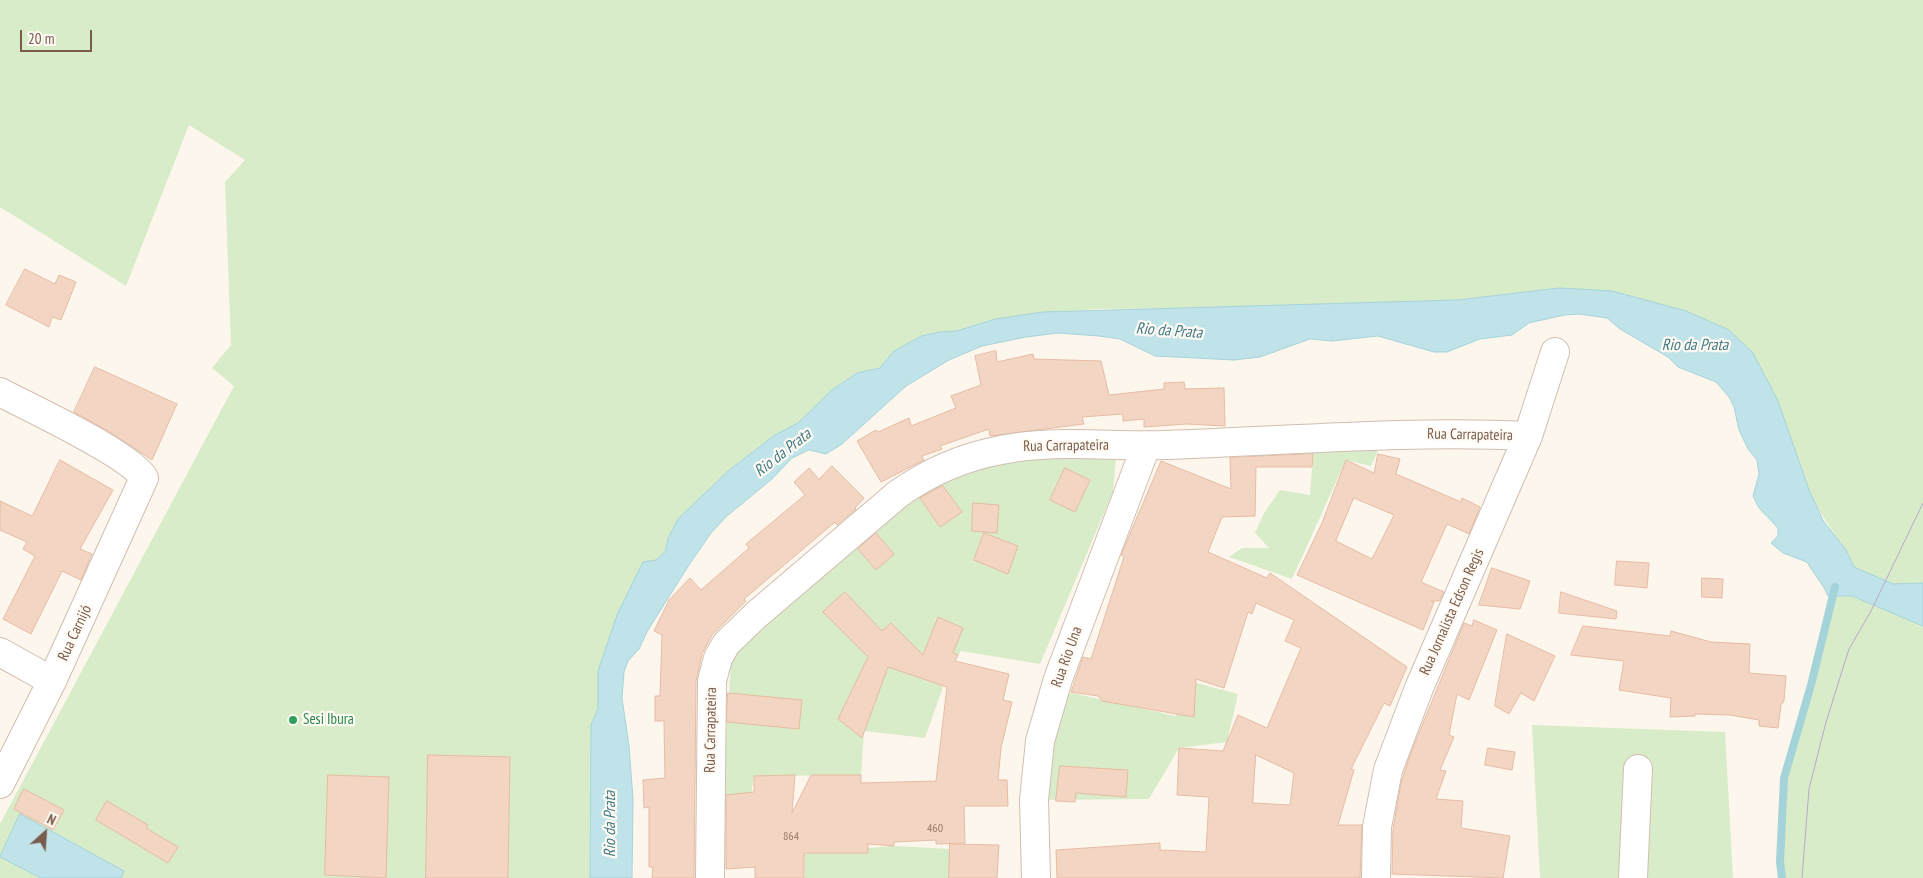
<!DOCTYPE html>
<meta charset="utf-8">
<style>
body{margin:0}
#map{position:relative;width:1923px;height:878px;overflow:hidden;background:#fdf6ec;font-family:"PT Sans Narrow",sans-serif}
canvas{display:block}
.north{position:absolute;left:20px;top:808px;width:50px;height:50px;-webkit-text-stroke:4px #fffaf3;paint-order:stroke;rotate:26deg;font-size:14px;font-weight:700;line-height:20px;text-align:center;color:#7a5c4d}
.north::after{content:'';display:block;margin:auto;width:18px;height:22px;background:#7a5c4d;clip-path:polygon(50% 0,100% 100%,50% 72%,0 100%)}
.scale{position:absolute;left:20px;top:30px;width:72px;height:22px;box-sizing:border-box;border:2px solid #7a5c4d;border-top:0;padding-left:6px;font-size:15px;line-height:18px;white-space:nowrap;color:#7a5c4d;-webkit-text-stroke:4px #fffaf3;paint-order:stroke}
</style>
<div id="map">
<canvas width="1923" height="878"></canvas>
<div class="north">N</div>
<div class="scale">20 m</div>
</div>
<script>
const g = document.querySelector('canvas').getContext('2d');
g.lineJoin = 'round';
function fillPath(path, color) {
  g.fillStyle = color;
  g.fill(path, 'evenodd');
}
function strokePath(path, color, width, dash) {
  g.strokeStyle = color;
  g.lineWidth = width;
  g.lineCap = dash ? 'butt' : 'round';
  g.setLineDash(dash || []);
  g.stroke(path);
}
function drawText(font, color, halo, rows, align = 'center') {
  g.font = font + ' "PT Sans Narrow",sans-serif';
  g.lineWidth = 4.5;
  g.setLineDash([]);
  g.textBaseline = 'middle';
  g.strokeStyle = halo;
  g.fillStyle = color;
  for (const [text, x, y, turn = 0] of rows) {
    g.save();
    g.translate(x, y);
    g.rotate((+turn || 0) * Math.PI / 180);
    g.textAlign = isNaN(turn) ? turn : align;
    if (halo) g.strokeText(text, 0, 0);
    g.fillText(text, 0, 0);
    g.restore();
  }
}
fillPath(new Path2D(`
 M 0,0 L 1923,0 L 1923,583 L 1893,584 L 1854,568 C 1842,540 1822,519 1809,492 C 1796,463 1788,431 1778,401 L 1560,288 L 1457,300 L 1216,308 L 1098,309 L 1022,315 L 995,319 L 957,331 L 940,332 L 921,336 L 893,352 L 880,368 L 856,373 L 832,390 L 798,423 L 775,435 L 728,471 L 678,519 L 668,539 L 665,552 L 656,560 L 598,671 L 598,708 L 591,725 L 590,878 L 0,878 L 0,824 L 234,386 L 212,368 L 231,345 L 225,182 L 245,160 L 189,125 L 126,286 L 0,207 Z
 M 1314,444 L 1381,444 L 1371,466 L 1346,460 L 1292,579 L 1229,557 L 1242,548 L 1269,548 L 1255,533 L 1264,513 L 1280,490 L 1310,495 Z
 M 1036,450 L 1116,457 L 1113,492 L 1040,664 L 961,651 L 949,670 L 925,738 L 864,731 L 861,775 L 754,776 L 748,815 L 721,811 L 732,649 L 919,488 Z
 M 1852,596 L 1923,626 L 1923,878 L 1782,878 L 1780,862 L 1784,778 L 1811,685 L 1832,597 Z
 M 1182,679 L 1238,694 L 1227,742 L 1179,748 L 1149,799 L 1041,800 L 1063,691 L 1176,716 Z
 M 1532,725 L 1725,732 L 1733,878 L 1540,878 Z
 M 894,846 L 950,849 L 952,878 L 805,878 L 804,853 Z`), '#d8ecc9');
const water = new Path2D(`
 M 1560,288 L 1612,291 L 1686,311 L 1729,330 L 1753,353 L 1778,401 L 1809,490 L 1823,520 L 1846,550 L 1854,567 L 1893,584 L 1923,583 L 1923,626 L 1852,596 L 1828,596 C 1823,583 1814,575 1807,562 L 1783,553 L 1771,543 L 1778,536 L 1778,528 L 1759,508 L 1753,496 L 1759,474 L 1757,460 L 1748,449 L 1739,430 L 1734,407 L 1729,397 L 1716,382 L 1678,367 L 1668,357 L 1620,329 L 1607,318 L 1579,314 L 1564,315 L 1529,323 L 1512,335 L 1480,339 L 1447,352 L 1434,352 L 1378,336 L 1332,341 L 1310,339 L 1260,357 L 1234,360 L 1155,356 L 1120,339 L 1099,336 L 1058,333 L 1026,337 L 982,346 L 949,360 L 906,386 L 842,444 L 826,454 L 809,450 L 792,458 L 772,479 L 727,516 L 711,533 L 689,565 L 648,630 L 639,649 L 628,661 L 624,672 L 622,698 L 629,746 L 633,799 L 632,878 L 590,878 L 591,725 L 598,708 L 598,671 L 617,615 L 643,562 L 656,560 L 665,552 L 668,539 L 678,519 L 728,471 L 775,435 L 798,423 L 832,390 L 857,373 L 880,368 L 893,352 L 921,336 L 940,332 L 957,331 L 995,319 L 1043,312 L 1457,300 Z
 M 20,814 L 124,871 L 121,878 L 41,878 L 0,857 Z`);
fillPath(water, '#bfe3e8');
strokePath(water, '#a5d3da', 1);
strokePath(new Path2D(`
 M 1782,878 L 1780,862 L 1784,778 L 1811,685 L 1835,587`), '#a5d3da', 8);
const building = new Path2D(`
 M 25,269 L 55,284 L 59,275 L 76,282 L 61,320 L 52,317 L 49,327 L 6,305 Z
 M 996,351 L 997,362 L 1033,354 L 1034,359 L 1101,361 L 1109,395 L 1164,389 L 1164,383 L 1184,382 L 1185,389 L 1224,388 L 1225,426 L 1187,424 L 1144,427 L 1144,419 L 1123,421 L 1123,414 L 1082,417 L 1084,424 L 990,436 L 989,429 L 940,446 L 942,449 L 922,456 L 924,460 L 881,482 L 857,441 L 876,430 L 878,432 L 909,418 L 911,426 L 956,408 L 951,396 L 981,385 L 975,356 Z
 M 95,367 L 177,404 L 152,460 L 108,431 L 74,412 Z
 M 1313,454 L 1312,467 L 1256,467 L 1255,516 L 1222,517 L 1208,552 L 1267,578 L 1270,573 L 1407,667 L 1390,706 L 1384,703 L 1351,769 L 1354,770 L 1338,825 L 1362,825 L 1360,878 L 1057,878 L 1056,850 L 1160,843 L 1160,850 L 1206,852 L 1209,797 L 1177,795 L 1179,748 L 1223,751 L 1238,715 L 1267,728 L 1301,648 L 1285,641 L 1294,620 L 1256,603 L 1252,614 L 1248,612 L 1224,688 L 1196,679 L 1194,717 L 1102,701 L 1098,696 L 1071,692 L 1083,657 L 1091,659 L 1124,557 L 1121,555 L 1161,461 L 1231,489 L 1230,458 ZM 1256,755 L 1294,773 L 1290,805 L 1253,803 Z
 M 1378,454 L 1400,459 L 1396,474 L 1461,502 L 1462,498 L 1480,507 L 1469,534 L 1447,524 L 1421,582 L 1444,592 L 1439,601 L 1431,601 L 1434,602 L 1423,630 L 1297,575 L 1322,523 L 1346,460 L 1374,473 ZM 1354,498 L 1394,515 L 1372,559 L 1336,541 Z
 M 60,460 L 113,490 L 80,549 L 92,554 L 81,580 L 62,571 L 31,634 L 3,619 L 35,556 L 23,549 L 27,542 L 0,530 L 0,501 L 32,516 Z
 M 832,466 L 864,498 L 855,508 L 856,509 L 837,525 L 835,522 L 744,599 L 746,601 L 712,635 L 702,654 L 696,681 L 694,878 L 652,878 L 653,867 L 649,867 L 649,807 L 644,808 L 643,780 L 665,778 L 664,721 L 655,721 L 655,696 L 660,696 L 662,635 L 654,631 L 669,600 L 690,578 L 701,590 L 749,548 L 746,544 L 805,495 L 794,482 L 809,468 L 819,479 Z
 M 1065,468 L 1090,480 L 1075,512 L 1050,500 Z
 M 943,486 L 962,512 L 940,527 L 920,498 Z
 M 973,503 L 999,505 L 997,533 L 972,531 Z
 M 876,533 L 894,554 L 876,570 L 858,549 Z
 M 984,533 L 1018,546 L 1008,574 L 974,560 Z
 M 1617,561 L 1649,563 L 1647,588 L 1615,585 Z
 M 1492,568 L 1530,581 L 1520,609 L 1479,605 Z
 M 1702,578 L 1723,579 L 1722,598 L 1702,597 Z
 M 845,592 L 882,631 L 891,623 L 923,655 L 938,617 L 963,628 L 953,653 L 958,655 L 955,661 L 1009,674 L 1003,700 L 1012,702 L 1001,748 L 998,780 L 1007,780 L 1008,806 L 964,806 L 965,843 L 936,844 L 936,840 L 894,842 L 894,846 L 868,844 L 868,853 L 804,853 L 804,878 L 755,878 L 755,867 L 726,869 L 726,795 L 754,792 L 754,776 L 795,775 L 792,813 L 811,775 L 861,775 L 861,783 L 936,781 L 947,687 L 888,667 L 862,738 L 838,719 L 868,657 L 823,612 Z
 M 1561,592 L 1617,611 L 1616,619 L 1559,613 Z
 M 1474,620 L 1497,630 L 1469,700 L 1457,694 L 1449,735 L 1454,737 L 1440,770 L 1446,771 L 1436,799 L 1463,801 L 1461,828 L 1510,836 L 1503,878 L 1392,874 L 1393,829 L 1401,783 L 1410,755 L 1464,623 L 1472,626 Z
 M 1583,626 L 1670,636 L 1671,631 L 1711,642 L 1750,644 L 1749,673 L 1786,676 L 1784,701 L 1781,705 L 1778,728 L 1759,726 L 1759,720 L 1730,715 L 1695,714 L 1695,716 L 1670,717 L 1671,698 L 1619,690 L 1624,661 L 1571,655 Z
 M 1507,634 L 1555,656 L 1534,701 L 1521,693 L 1509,714 L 1495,706 Z
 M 728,693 L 802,700 L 799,729 L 727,722 Z
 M 1488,748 L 1515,752 L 1512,770 L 1485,765 Z
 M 428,755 L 510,757 L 508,878 L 426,878 Z
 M 1060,766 L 1128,770 L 1126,797 L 1076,793 L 1075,802 L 1056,801 Z
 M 328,775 L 389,777 L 386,878 L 325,875 Z
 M 24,789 L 64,810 L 53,830 L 14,809 Z
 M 107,801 L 148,825 L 146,828 L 178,847 L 168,863 L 96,820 Z
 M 950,844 L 999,845 L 997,878 L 949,878 Z`);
fillPath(building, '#f3d5c3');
strokePath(building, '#e6bba3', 1);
const minor = new Path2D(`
 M 0,392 C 30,408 130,454 144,478 L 52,681 L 0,784
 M 0,652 L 52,681
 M 710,878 L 712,681 L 718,658 L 726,644 L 756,615 L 898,494 C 929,472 963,457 1001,450 C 1054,439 1112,447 1166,445 C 1287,441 1408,430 1528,436
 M 1036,878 L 1034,800 L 1040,741 L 1058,679 L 1146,446
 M 1376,878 L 1377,827 L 1388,770 L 1419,688 L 1528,436 L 1555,352
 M 1633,878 L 1638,769`);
strokePath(minor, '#d1beb0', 30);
strokePath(minor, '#fff', 28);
strokePath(new Path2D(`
 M 1802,878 L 1809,789 L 1826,722 L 1849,649 L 1871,611 L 1923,503`), '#b9a8c9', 1);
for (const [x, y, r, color] of [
 [293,720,5,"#2e9e5b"]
]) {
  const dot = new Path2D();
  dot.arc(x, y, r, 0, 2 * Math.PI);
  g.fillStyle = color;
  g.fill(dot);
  strokePath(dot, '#fffaf3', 2);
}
drawText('12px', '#987a6a', null, [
 ["460",935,829],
 ["864",791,837]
]);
drawText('15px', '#7a5c4d', '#fffaf3', [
 ["Rua Carrapateira",1470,435,1],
 ["Rua Carrapateira",1066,446,-1],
 ["Rua Jornalista Edson Regis",1452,612,-66],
 ["Rua Carnijó",75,633,-65],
 ["Rua Rio Una",1067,657,-70],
 ["Rua Carrapateira",711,730,-89]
]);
drawText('15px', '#27864d', '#fffaf3', [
 ["Sesi Ibura",303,720]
], 'left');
drawText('italic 16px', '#437c86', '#fffaf3', [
 ["Rio da Prata",1169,331,4],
 ["Rio da Prata",1695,345],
 ["Rio da Prata",783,453,-38],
 ["Rio da Prata",610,824,-90]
]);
</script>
